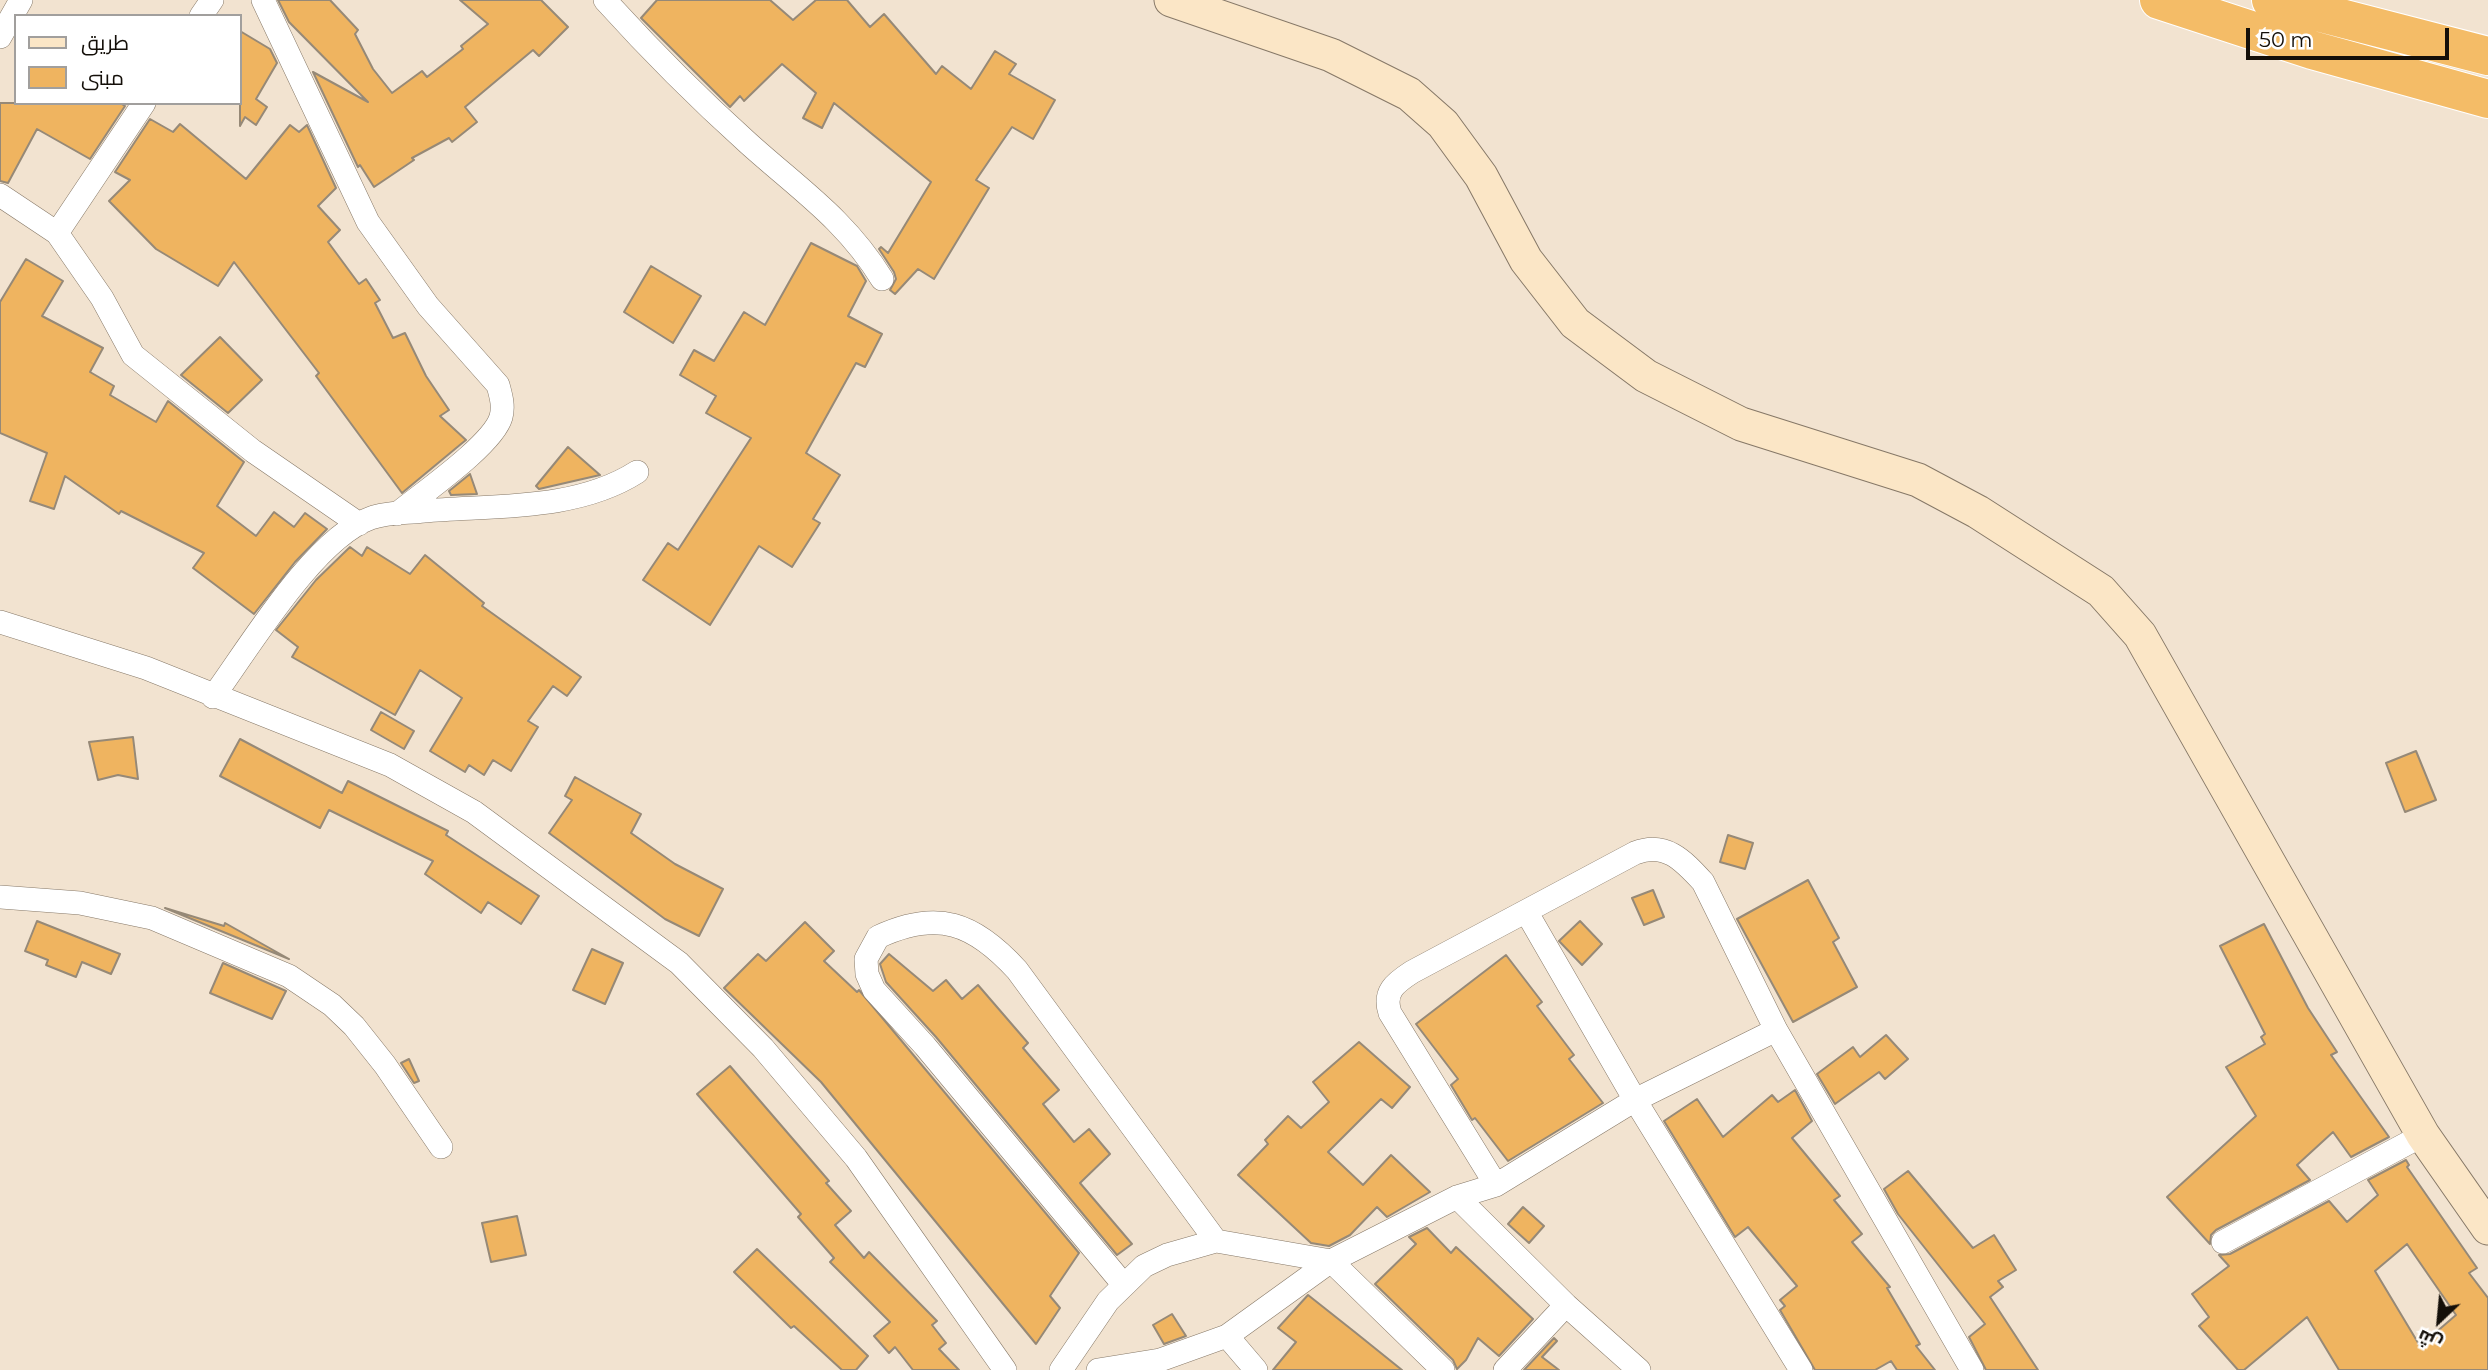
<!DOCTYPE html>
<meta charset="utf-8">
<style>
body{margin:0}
#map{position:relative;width:2488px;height:1370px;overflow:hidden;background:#f2e3d0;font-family:Montserrat,Cairo,sans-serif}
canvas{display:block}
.legend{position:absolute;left:14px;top:14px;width:228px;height:91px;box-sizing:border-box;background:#fff;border:2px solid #a19f9d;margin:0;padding:9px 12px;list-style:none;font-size:21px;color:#140f09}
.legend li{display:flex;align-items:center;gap:14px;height:35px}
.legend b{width:35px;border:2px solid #a19f9d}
.north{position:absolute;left:2404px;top:1286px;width:70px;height:70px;-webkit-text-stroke:5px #fff;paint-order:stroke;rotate:206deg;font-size:19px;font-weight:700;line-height:28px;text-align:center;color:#140f09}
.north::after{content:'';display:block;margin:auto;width:24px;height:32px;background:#140f09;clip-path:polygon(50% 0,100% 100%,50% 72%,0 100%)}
.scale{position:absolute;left:2246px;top:28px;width:203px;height:32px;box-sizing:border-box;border:4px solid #140f09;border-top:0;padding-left:9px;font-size:21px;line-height:24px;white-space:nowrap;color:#140f09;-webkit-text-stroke:5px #fff;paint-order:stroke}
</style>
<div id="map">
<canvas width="2488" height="1370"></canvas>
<ul class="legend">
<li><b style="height:9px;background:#fbe6c6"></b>طريق</li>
<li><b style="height:19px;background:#efb460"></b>مبنى</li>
</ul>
<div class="north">ش</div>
<div class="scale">50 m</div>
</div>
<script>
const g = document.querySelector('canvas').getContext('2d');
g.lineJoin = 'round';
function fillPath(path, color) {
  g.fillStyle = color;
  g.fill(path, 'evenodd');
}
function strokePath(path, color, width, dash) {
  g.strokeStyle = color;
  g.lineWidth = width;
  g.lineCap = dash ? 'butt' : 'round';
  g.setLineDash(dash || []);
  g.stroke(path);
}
const building = new Path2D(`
 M 278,0 L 330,0 L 358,30 L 355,34 L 373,69 L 392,93 L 422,71 L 427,77 L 463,49 L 461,46 L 488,24 L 460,0 L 541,0 L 568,27 L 539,56 L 533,50 L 465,107 L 477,122 L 452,142 L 449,138 L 412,158 L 414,160 L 374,187 L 360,165 L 358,167 L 313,72 L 368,102 L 289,22 Z
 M 657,0 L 770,0 L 793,20 L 816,0 L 847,0 L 870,27 L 884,14 L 936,74 L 942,66 L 971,89 L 995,51 L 1016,64 L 1009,74 L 1055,100 L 1033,139 L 1012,127 L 976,180 L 989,188 L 934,279 L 918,269 L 895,294 L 890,290 L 896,279 L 894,272 L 879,249 L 881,247 L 888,253 L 931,182 L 834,103 L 822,128 L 803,118 L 816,93 L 782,64 L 744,101 L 740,96 L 730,107 L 641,18 Z
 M 240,31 L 270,49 L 277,63 L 256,99 L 267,107 L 256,125 L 245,117 L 240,126 Z
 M 0,103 L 120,103 L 125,106 L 90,159 L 37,129 L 8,183 L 0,181 Z
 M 150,119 L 173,132 L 180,124 L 246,179 L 290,125 L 299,132 L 307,125 L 336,188 L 318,206 L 340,230 L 328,242 L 359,284 L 366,279 L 380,300 L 375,303 L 393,338 L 405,333 L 426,376 L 449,410 L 440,416 L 466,440 L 461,444 L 402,493 L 316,376 L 319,373 L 234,262 L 218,286 L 156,249 L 109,201 L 130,180 L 115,172 Z
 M 811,243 L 857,266 L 866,281 L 848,316 L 882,334 L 865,367 L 856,363 L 806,453 L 840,475 L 813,519 L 820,523 L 792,567 L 759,546 L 710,625 L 643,580 L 668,543 L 678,550 L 751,438 L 706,413 L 716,396 L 680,375 L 694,350 L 714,361 L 744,312 L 765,325 Z
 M 26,259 L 63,281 L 42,316 L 103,348 L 90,372 L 114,386 L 110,395 L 156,422 L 168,401 L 244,462 L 217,506 L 256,536 L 274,512 L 294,527 L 305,513 L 327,529 L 295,562 L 254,614 L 193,568 L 204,553 L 121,511 L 119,514 L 65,476 L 54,509 L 30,501 L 47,453 L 0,433 L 0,302 Z
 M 651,266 L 701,296 L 673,343 L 624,312 Z
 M 220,337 L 262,380 L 228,413 L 181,375 Z
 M 568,447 L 600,475 L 539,489 L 536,486 Z
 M 470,474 L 477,494 L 451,495 L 449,491 Z
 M 350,547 L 362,556 L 367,547 L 410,574 L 425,555 L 484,603 L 482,606 L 581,677 L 567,696 L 553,686 L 528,721 L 538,727 L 511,771 L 493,760 L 484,775 L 469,765 L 465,772 L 430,751 L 462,698 L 420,670 L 395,715 L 292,657 L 298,647 L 276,630 L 316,580 Z
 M 381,712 L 414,731 L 404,749 L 371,730 Z
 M 133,737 L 138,779 L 118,775 L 98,780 L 89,742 Z
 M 240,739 L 342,793 L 348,781 L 448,831 L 446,835 L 539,896 L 521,924 L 488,902 L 481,913 L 425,874 L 433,861 L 329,810 L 320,828 L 220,776 Z
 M 2416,751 L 2436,800 L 2405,812 L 2386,763 Z
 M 575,777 L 641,814 L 631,833 L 675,864 L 723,889 L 699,936 L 665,919 L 549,833 L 572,800 L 565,796 Z
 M 1728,835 L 1753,843 L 1745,869 L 1720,862 Z
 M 1808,880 L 1839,938 L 1833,942 L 1857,987 L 1793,1022 L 1737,919 Z
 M 1653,890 L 1664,917 L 1644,925 L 1632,898 Z
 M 165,908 L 224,926 L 225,923 L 289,959 Z
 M 37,921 L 120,954 L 111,974 L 82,962 L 76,977 L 46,965 L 48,960 L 25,951 Z
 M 1580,921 L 1602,944 L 1582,965 L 1559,941 Z
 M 805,922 L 834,951 L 824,961 L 857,992 L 859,990 L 1079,1253 L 1050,1296 L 1060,1308 L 1036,1344 L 821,1082 L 724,988 L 758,954 L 766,961 Z
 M 2264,924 L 2308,1008 L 2337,1052 L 2331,1055 L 2389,1137 L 2351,1157 L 2333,1132 L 2297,1165 L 2310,1180 L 2216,1230 L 2211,1235 L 2210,1244 L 2167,1197 L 2256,1116 L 2226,1067 L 2265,1044 L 2261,1037 L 2265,1034 L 2220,946 Z
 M 592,949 L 623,963 L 605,1004 L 573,990 Z
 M 889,954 L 933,991 L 946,980 L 962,999 L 978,985 L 1028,1043 L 1023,1048 L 1059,1090 L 1043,1104 L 1074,1142 L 1089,1129 L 1110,1154 L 1080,1183 L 1132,1244 L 1117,1255 L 936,1037 L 886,982 L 880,964 Z
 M 1506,955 L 1542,1002 L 1537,1006 L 1574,1055 L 1569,1059 L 1603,1103 L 1508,1161 L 1475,1118 L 1472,1120 L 1451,1085 L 1458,1079 L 1416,1024 Z
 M 223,963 L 286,991 L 272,1019 L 210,993 Z
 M 1886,1035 L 1908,1059 L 1885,1079 L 1879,1072 L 1835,1104 L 1817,1074 L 1853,1047 L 1860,1057 Z
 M 1359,1042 L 1410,1087 L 1392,1108 L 1381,1099 L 1328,1152 L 1363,1185 L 1391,1155 L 1430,1192 L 1387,1217 L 1377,1207 L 1350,1235 L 1329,1246 L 1311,1243 L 1238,1175 L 1268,1144 L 1265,1140 L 1288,1116 L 1301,1128 L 1329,1102 L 1313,1082 Z
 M 409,1059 L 419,1081 L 414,1083 L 401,1063 Z
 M 730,1066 L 829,1181 L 826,1183 L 851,1211 L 835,1225 L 864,1258 L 869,1252 L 937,1321 L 932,1325 L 946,1343 L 939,1349 L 959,1370 L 913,1370 L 895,1347 L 889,1353 L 874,1336 L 890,1322 L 830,1262 L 834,1258 L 798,1217 L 801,1214 L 697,1094 Z
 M 1795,1090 L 1812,1121 L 1792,1138 L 1840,1196 L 1834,1200 L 1862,1234 L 1852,1242 L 1890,1287 L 1887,1288 L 1920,1344 L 1916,1346 L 1935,1370 L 1897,1370 L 1891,1361 L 1875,1370 L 1815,1370 L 1780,1310 L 1785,1306 L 1780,1300 L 1797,1286 L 1748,1227 L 1735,1237 L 1664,1121 L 1697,1099 L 1723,1137 L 1772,1095 L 1778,1102 Z
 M 2406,1160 L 2409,1165 L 2407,1167 L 2477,1268 L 2469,1273 L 2488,1298 L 2488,1370 L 2339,1370 L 2307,1317 L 2244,1370 L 2238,1370 L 2199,1326 L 2209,1317 L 2192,1294 L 2229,1266 L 2219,1255 L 2230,1254 L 2329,1201 L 2347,1222 L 2378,1195 L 2368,1180 ZM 2407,1244 L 2456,1315 L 2420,1346 L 2375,1271 Z
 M 1908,1171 L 1973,1248 L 1994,1235 L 2016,1270 L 1998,1281 L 2003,1287 L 1990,1297 L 2038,1370 L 1986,1370 L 1969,1337 L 1985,1324 L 1898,1214 L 1884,1189 Z
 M 1523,1207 L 1544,1226 L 1529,1243 L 1508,1224 Z
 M 517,1216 L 526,1255 L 491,1262 L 482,1223 Z
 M 1427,1228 L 1451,1253 L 1456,1247 L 1533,1319 L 1499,1356 L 1478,1338 L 1466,1360 L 1457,1369 L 1453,1360 L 1375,1284 L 1416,1244 L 1409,1237 Z
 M 757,1249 L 868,1356 L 856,1370 L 842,1370 L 794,1326 L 791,1328 L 734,1272 Z
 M 1308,1295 L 1356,1333 L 1402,1370 L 1273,1370 L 1296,1342 L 1278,1328 Z
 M 1172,1314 L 1186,1336 L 1164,1344 L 1153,1325 Z
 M 1554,1338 L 1557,1341 L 1542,1357 L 1559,1370 L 1524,1370 Z`);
fillPath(building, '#efb460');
strokePath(building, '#968977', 2);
const minor = new Path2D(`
 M 263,0 L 368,222 L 428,306 L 498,385 C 501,396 504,406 501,417 C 493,445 421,494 397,514
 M 605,0 C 651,51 698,98 748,143 C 799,189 846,220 882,279
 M 201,16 L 212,0
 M 0,37 L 21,0
 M 0,195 L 57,233 L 144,103
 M 57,233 L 102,298 L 133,355 L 253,451 L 359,524
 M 0,622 L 146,668 L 390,765 L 474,812 L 679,963 L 763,1048 L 856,1158 L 1005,1370
 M 213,697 C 249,648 314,538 371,518 C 387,512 407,513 424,511 C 494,505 576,511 637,472
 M 0,897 L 80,903 L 152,918 L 289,976 L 332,1005 L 354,1026 L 385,1065 L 441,1147
 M 1527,913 L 1635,1100 L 1801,1370
 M 1496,1185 L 1390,1013 C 1383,992 1395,983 1412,972 L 1635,853 C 1665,841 1683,860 1703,882 L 1776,1030 L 1972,1370
 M 1457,1197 L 1566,1305 L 1639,1370
 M 2223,1242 L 2423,1135
 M 1123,1284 L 925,1046 L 874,990 L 867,974 L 866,959 L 878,937 C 938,909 974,923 1017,970 L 1216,1241
 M 1227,1336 L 1256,1370
 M 1061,1370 L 1108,1301 L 1144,1266 L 1167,1255 L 1216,1241 L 1331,1261 L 1443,1370
 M 1098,1370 L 1160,1360 L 1227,1336 L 1331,1261 L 1457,1197 L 1496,1185 L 1635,1100 L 1776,1030
 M 1505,1370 L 1566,1305`);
const secondary = new Path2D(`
 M 1171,0 L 1331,55 L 1409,94 L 1443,124 L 1481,176 L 1526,260 L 1575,323 L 1646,376 L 1741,424 L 1918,480 L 1978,512 L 2101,591 L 2140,635 L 2423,1135 L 2488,1228`);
const trunk = new Path2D(`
 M 2159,0 L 2312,50 L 2488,99
 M 2271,0 L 2488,56`);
strokePath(minor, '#867867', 24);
strokePath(secondary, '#867867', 35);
strokePath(trunk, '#fff', 40);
strokePath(minor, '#fff', 23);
strokePath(secondary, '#fbe6c6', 33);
strokePath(trunk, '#f4bc67', 38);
</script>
